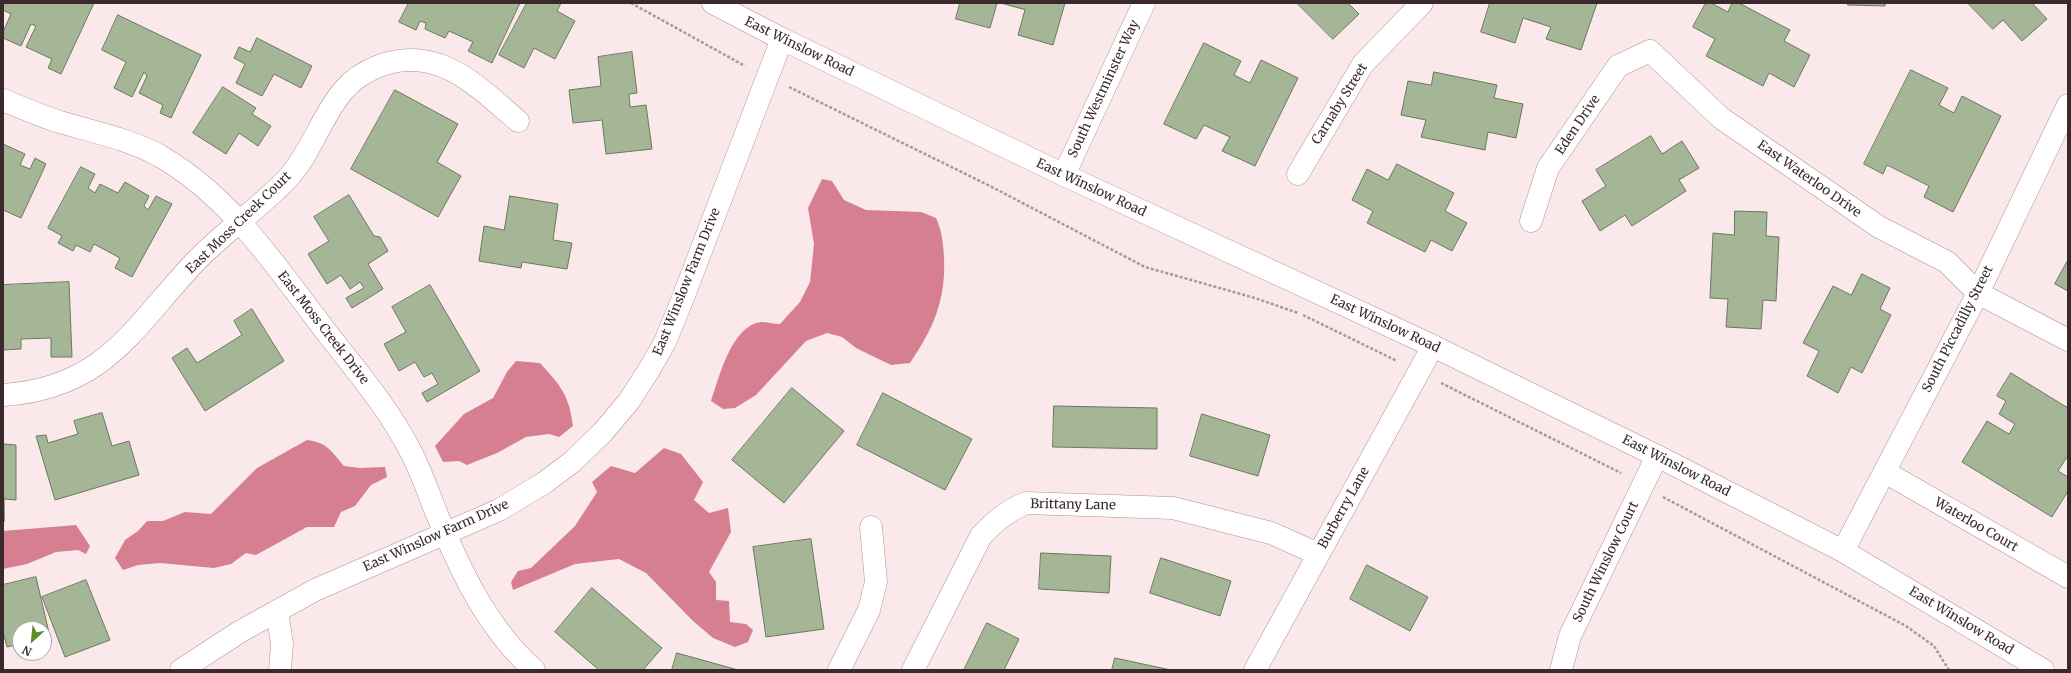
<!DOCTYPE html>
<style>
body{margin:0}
#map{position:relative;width:2071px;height:673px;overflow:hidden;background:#fae8eb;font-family:Merriweather,serif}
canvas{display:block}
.frame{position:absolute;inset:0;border:4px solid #3a2a2d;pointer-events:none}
.north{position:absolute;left:12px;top:621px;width:40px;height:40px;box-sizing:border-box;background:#fff;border:1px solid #b0aaab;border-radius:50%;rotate:207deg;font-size:11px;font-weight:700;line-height:16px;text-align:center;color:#3a2a2d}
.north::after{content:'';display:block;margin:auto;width:14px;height:18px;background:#5d8e24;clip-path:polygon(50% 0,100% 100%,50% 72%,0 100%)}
</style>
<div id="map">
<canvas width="2071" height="673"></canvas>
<div class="frame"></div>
<div class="north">N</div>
</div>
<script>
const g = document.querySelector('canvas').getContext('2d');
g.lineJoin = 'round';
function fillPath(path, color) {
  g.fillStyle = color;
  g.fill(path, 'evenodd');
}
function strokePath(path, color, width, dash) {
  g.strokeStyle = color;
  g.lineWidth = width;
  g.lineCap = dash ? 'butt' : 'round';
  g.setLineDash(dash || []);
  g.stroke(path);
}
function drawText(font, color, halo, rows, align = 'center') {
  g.font = font + ' Merriweather,serif';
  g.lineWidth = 4;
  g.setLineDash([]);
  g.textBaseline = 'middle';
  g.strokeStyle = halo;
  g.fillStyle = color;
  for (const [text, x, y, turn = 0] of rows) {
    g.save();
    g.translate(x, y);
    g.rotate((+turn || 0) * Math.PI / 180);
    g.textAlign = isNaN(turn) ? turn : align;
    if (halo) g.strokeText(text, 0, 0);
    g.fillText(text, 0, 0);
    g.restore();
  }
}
fillPath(new Path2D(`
 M 822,179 L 832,181 L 844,200 L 866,210 L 921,212 L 936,218 C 942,231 943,242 944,257 C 946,299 934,328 910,363 L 891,365 L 856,348 L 842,337 L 827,333 L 806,341 L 756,395 L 735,408 L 723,409 L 711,401 C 719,378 731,326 761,322 C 767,322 774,324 780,324 L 800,302 L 810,282 L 814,244 L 808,208 Z
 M 516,361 L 540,363 C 561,386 569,395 573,426 L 559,437 L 549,434 L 526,437 L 497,453 L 467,465 L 459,461 L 443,462 L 435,446 L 464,414 L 493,398 L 507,372 Z
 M 307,440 C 328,443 331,451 344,466 L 360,468 L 385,467 L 387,477 L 371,485 L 355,506 L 341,512 L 334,527 L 307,527 L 256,555 L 246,553 L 231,564 L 214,568 L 160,563 L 138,565 L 123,570 L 115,558 L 125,540 L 138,531 L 147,521 L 163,521 L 185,512 L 211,514 L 257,468 Z
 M 664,448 L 681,454 L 703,482 L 694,500 L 709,513 L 728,508 L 731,532 L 709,572 L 716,582 L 716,600 L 729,601 L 730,622 L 746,624 L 753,630 L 748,642 L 735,647 L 713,638 L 693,621 L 646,573 L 619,559 L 575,564 L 513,590 L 511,582 L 518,571 L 531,568 L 575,526 L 597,492 L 592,482 L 611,466 L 635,473 Z
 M 76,525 L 90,546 L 86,554 L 78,550 L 56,552 L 27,564 L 3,569 L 3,531 Z`), '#d57f91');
const building = new Path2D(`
 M 3,3 L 94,3 L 61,74 L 48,68 L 52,59 L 26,47 L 36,26 L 31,24 L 21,46 L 3,38 L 3,32 L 11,14 L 3,10 Z
 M 409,3 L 520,3 L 492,63 L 468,51 L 473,42 L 449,31 L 445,38 L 425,29 L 426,23 L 420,21 L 416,30 L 399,22 Z
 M 527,3 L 561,3 L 557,11 L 575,21 L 555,59 L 534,48 L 524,68 L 499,55 Z
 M 960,3 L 997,3 L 990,28 L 956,19 Z
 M 1001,3 L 1065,3 L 1053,45 L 1018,35 L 1025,10 Z
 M 1297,3 L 1348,3 L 1359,14 L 1333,39 Z
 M 1490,3 L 1597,3 L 1581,50 L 1546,39 L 1551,27 L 1523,18 L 1515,43 L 1481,32 Z
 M 1706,3 L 1711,3 L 1728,12 L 1732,3 L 1739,3 L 1790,30 L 1784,41 L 1810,55 L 1794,87 L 1769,73 L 1763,86 L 1706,56 L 1715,39 L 1693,27 Z
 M 1848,3 L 1885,3 L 1885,6 L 1848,5 Z
 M 1968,3 L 2032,3 L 2047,19 L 2022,41 L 2003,20 L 1993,29 Z
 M 118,15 L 201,55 L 171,118 L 160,113 L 163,105 L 139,93 L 147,76 L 144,72 L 132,97 L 114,88 L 126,62 L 102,50 Z
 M 257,38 L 312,66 L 301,88 L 274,74 L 262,96 L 236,83 L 245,64 L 234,58 L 239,47 L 250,52 Z
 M 1204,43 L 1241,61 L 1234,75 L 1250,83 L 1261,60 L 1298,78 L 1255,166 L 1222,151 L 1230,137 L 1204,125 L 1196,139 L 1164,124 Z
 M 632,52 L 637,93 L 629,94 L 630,107 L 646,105 L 652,149 L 606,154 L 602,120 L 573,123 L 569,90 L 601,86 L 598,57 Z
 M 1911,70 L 1948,88 L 1939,105 L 1954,113 L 1962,96 L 2001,116 L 1953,212 L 1924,197 L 1929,186 L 1887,165 L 1883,174 L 1864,164 Z
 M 1434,72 L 1497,85 L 1494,98 L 1523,104 L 1516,138 L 1488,132 L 1485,150 L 1421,137 L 1426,120 L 1401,115 L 1408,81 L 1431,85 Z
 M 223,87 L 256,108 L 252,114 L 271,126 L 258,146 L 239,133 L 226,154 L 193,133 Z
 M 395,90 L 458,124 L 437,162 L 461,176 L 438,217 L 351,169 Z
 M 1651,136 L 1662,154 L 1682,141 L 1699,168 L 1679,180 L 1686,191 L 1632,226 L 1625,215 L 1600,231 L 1582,201 L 1606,186 L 1596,170 Z
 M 3,144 L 25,154 L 20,165 L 30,169 L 35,158 L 46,164 L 21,218 L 3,210 Z
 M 1397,164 L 1454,193 L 1445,211 L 1467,223 L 1452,251 L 1431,240 L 1425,252 L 1367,223 L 1373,211 L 1352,200 L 1367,169 L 1388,180 Z
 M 81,167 L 95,174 L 88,188 L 95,193 L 100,184 L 118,193 L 125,182 L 149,196 L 144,206 L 148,210 L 156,196 L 172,204 L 132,277 L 115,268 L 120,258 L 94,244 L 90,252 L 76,245 L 73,251 L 58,243 L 62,236 L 48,228 Z
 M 349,195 L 374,236 L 380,237 L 388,251 L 368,264 L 383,289 L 352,308 L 346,298 L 364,288 L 360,282 L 350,289 L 341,275 L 327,284 L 308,254 L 329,241 L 314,217 Z
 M 510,196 L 558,204 L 553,240 L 572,243 L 567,269 L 522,262 L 521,268 L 479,261 L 484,226 L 504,230 Z
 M 1735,211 L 1767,212 L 1766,236 L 1779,237 L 1776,301 L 1763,300 L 1761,329 L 1726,327 L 1728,299 L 1710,298 L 1713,233 L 1734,235 Z
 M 2068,260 L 2068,291 L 2055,284 Z
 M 1862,274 L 1890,288 L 1880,309 L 1891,315 L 1862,373 L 1851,367 L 1838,393 L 1807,376 L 1819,351 L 1803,343 L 1833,286 L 1851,295 Z
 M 69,282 L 72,357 L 51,357 L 51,338 L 21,339 L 21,349 L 3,350 L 3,285 Z
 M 430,285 L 480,371 L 427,402 L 422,393 L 438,384 L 432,373 L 424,377 L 415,362 L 399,371 L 384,344 L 406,332 L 392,307 Z
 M 252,309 L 284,361 L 205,411 L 172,358 L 187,348 L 197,363 L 242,335 L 234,321 Z
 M 2011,373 L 2068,408 L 2068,458 L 2067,457 L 2058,471 L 2068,477 L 2068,491 L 2052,517 L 1962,462 L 1987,421 L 2009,434 L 2015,424 L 1999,414 L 2006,401 L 1997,396 Z
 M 792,388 L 844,431 L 784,503 L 732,460 Z
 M 883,393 L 972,439 L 945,490 L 857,445 Z
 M 1054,406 L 1157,408 L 1157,449 L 1053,447 Z
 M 102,413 L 112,446 L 129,441 L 139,475 L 55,500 L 36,436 L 46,435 L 48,443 L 78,434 L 74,421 Z
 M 1202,414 L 1270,435 L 1258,476 L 1190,456 Z
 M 3,444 L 16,445 L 16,500 L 4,499 L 4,521 Z
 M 811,539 L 824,629 L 766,637 L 753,547 Z
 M 1041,553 L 1111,556 L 1109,593 L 1039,589 Z
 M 1161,558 L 1231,581 L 1220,616 L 1150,593 Z
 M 1367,565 L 1428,597 L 1410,631 L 1350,599 Z
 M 36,577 L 50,637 L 44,638 L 44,629 L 20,629 L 20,644 L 7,647 L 3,632 L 3,585 Z
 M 86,580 L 110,640 L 65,657 L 42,597 Z
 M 592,588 L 662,648 L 643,670 L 599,670 L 555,632 Z
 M 987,623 L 1019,639 L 1004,670 L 964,670 Z
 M 677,653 L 738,670 L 672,670 Z
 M 1115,658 L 1171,670 L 1112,670 Z`);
fillPath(building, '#a5b697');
strokePath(building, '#69795c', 1);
const minor = new Path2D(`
 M 3,100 C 22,108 41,116 60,122 C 94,132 129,139 160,156 C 232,198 275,265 324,329 C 355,369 388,407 411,452 C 421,471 428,492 436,512 C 460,570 487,628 534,670
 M 1298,174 L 1363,64 L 1422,3
 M 1064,175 L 1144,3
 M 1531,221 L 1548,168 L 1618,66 L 1650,51 L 1721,118 L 1879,227 L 1947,262 L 1978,293 L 2068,340
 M 3,395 C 106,388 133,327 196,261 C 225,231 261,207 289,177 C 312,151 321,117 343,91 C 352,80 366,71 379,66 C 438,44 477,86 518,121
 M 1885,472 L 2068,577
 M 1843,551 L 1978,293 L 2068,105
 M 277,611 L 282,644 L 280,670
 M 181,670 L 241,631 L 315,590 L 499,510 L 544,483 L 572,462 L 603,432 L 629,401 L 649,370 L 665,342 L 681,303 L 782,39
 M 839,670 L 869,610 L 876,582 L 871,527
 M 913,670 L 981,536 C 995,521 1007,511 1026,503 L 1173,508 L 1271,533 L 1318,554
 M 1255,670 L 1433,346
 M 1561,670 L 1570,636 L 1657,456`);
const secondary = new Path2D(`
 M 713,3 L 782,39 L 1064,175 L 1433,346 L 1657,456 L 1843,551 L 2043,670`);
strokePath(minor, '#b68f96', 23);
strokePath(secondary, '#b68f96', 23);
strokePath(new Path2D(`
 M 631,3 L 745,66
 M 789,87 L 990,186 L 1145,267 L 1255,298 L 1298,313
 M 1303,315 L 1397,361
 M 1441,383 L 1621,473
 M 1663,497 L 1906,626 L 1934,646 L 1949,670`), '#a9989b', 2.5, [3, 2]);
strokePath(minor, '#fff', 22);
strokePath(secondary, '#fff', 22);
drawText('13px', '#3a2a2d', '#fff', [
 ["East Winslow Road",799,47,26],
 ["South Westminster Way",1104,89,-65],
 ["Carnaby Street",1340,104,-58],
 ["Eden Drive",1578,125,-56],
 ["East Waterloo Drive",1809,179,35],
 ["East Winslow Road",1091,188,25],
 ["East Moss Creek Court",239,223,-44],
 ["East Winslow Farm Drive",687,282,-68],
 ["East Winslow Road",1385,324,25],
 ["East Moss Creek Drive",323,328,52],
 ["South Piccadilly Street",1958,329,-63],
 ["East Winslow Road",1676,466,27],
 ["Brittany Lane",1073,505,1],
 ["Burberry Lane",1344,508,-61],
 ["Waterloo Court",1976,525,30],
 ["East Winslow Farm Drive",436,536,-24],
 ["South Winslow Court",1606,562,-64],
 ["East Winslow Road",1961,621,31]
]);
</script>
